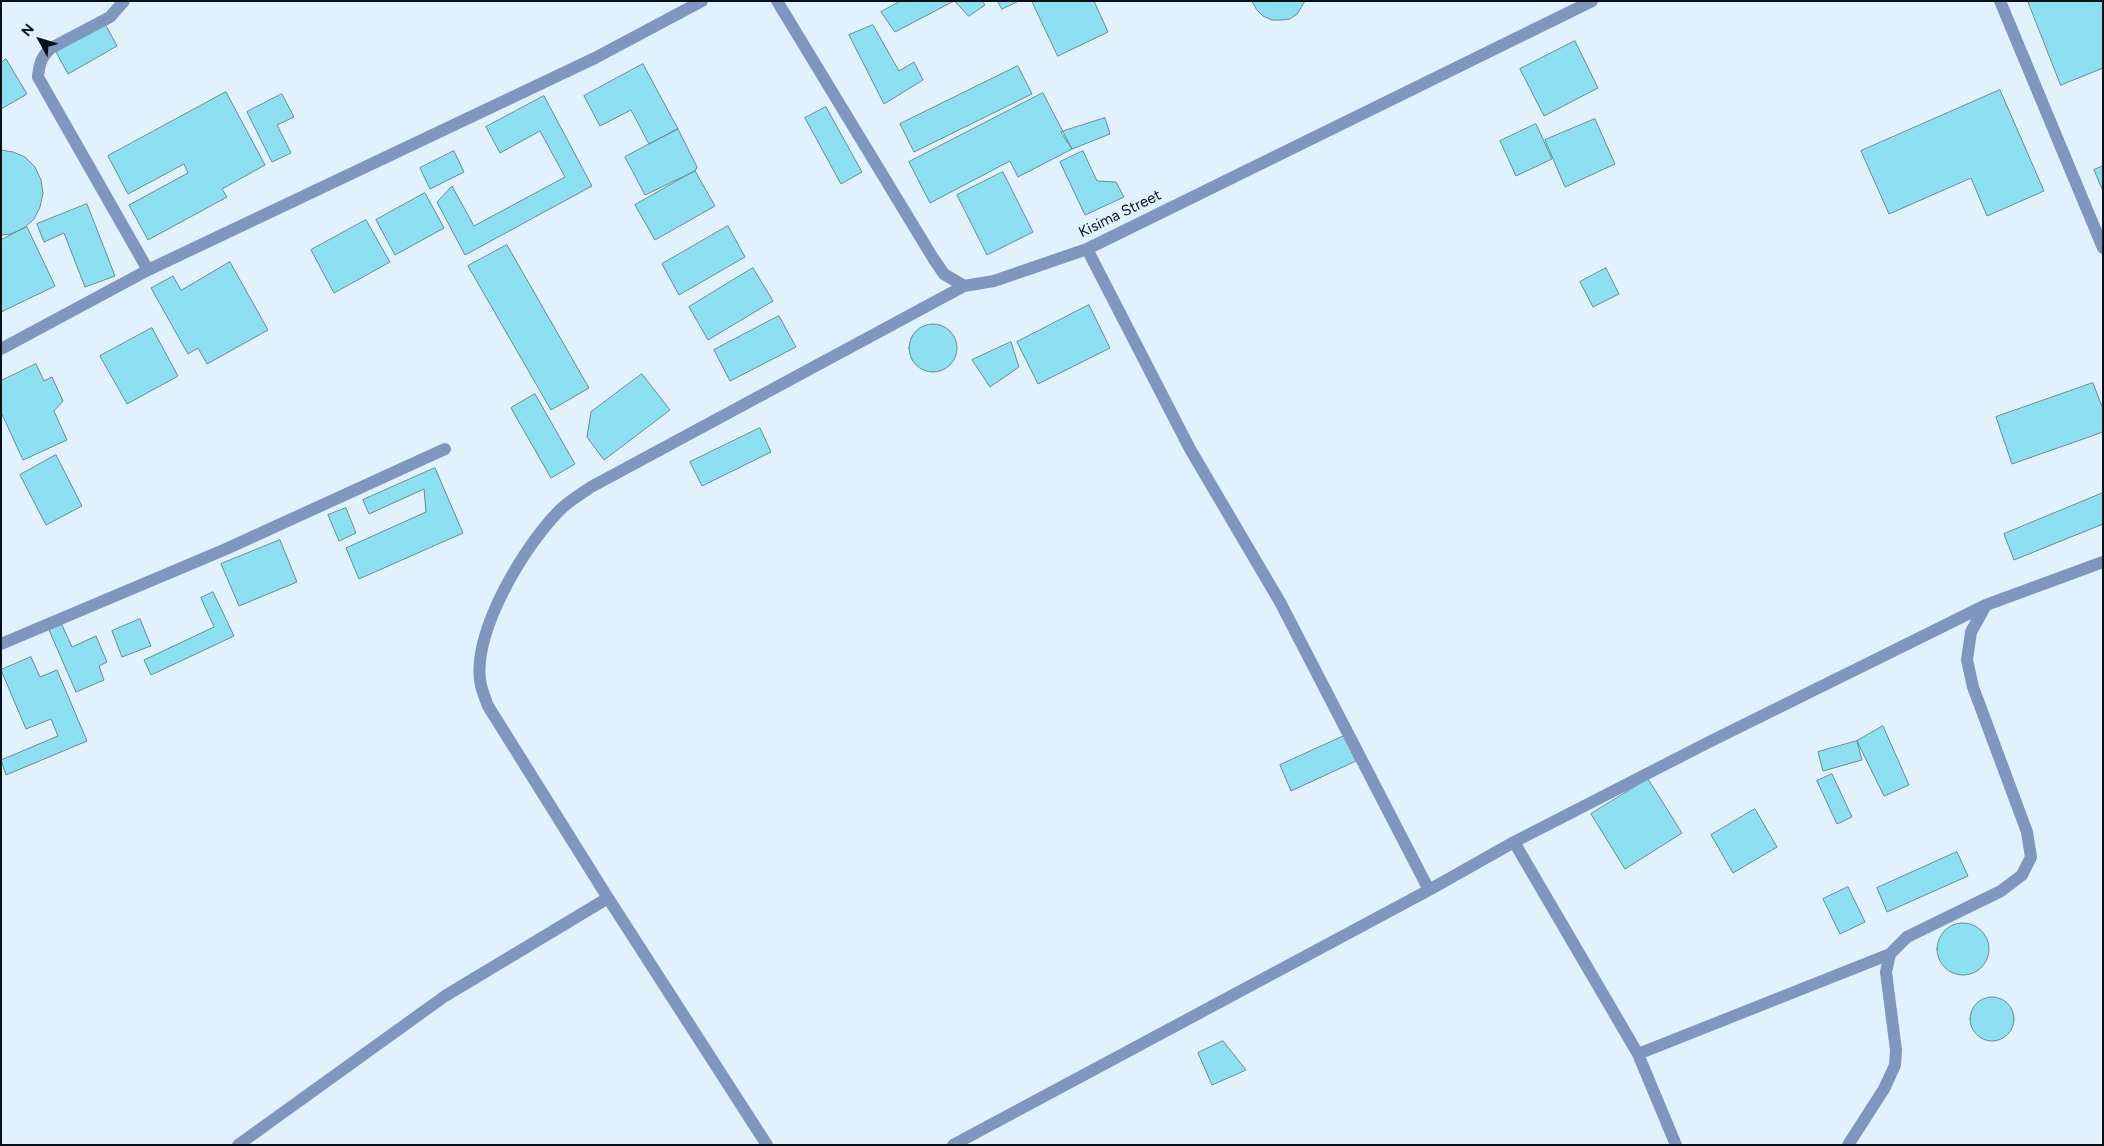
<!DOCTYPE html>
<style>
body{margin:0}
#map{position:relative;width:2104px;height:1146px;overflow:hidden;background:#e1f2fe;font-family:Figtree,sans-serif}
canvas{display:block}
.frame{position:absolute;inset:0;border:2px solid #071117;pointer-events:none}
.north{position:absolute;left:15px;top:15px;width:50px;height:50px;-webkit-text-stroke:4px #e1f2fe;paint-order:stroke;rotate:309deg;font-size:14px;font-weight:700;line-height:20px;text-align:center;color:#071117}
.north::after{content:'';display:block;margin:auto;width:18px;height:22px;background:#071117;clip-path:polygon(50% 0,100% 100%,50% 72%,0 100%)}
</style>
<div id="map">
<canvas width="2104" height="1146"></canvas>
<div class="frame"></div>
<div class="north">N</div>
</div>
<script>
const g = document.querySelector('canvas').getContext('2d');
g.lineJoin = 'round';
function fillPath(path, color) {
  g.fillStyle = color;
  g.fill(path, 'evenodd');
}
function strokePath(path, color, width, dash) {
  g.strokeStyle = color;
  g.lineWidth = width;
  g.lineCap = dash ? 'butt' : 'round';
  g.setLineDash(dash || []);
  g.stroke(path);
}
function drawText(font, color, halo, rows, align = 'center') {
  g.font = font + ' Figtree,sans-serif';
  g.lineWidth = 4.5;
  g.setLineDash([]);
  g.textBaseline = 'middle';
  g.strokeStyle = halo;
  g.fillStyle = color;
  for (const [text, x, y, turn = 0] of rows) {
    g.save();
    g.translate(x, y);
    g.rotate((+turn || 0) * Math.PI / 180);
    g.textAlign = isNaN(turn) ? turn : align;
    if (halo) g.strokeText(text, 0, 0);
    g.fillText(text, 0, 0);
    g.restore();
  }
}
const building = new Path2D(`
 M 901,1 L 954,1 L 895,32 L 881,12 Z
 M 955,1 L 982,1 L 985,5 L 969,16 Z
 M 998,1 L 1019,1 L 1002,9 Z
 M 1032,1 L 1094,1 L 1108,32 L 1058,56 Z
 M 1252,1 L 1305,1 L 1297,14 L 1290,19 L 1281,20 L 1272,20 L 1263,16 L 1257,10 Z
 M 2028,1 L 2103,1 L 2103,68 L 2061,85 Z
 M 105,24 L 117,46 L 68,74 L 56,52 Z
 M 873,25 L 899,71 L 914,62 L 923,80 L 884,104 L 849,35 Z
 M 1575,41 L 1598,88 L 1544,116 L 1520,69 Z
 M 6,59 L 27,94 L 1,109 L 1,63 Z
 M 643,64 L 678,129 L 649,144 L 631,110 L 600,126 L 584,96 Z
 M 1018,66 L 1032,94 L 914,152 L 900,124 Z
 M 2000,90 L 2044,191 L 1987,216 L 1971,178 L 1889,214 L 1861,151 Z
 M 226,92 L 265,165 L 222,189 L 227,197 L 148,240 L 129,205 L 188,173 L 184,164 L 128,194 L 108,156 Z
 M 1043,93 L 1072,149 L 1018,177 L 1010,161 L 930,203 L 909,162 Z
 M 282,94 L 294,117 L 277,125 L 291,153 L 272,162 L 247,112 Z
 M 544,96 L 592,186 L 465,255 L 437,202 L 452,186 L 474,226 L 565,177 L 540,131 L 500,153 L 486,127 Z
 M 826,107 L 862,172 L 841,184 L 805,118 Z
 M 1105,118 L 1110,134 L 1072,149 L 1061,132 Z
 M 1595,119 L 1615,164 L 1565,187 L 1545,140 Z
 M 1536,124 L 1552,159 L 1516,176 L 1500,141 Z
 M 678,129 L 697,167 L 695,171 L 645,195 L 625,157 Z
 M 1,150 L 13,152 L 25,157 L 35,167 L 41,180 L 43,193 L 40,207 L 34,219 L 24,228 L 11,234 L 1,235 Z
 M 454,151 L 464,172 L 430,189 L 420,168 Z
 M 1083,151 L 1097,181 L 1116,182 L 1124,197 L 1085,215 L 1060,162 Z
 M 2103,166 L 2103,191 L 2094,170 Z
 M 695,171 L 715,206 L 655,240 L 635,205 Z
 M 1003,172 L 1033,232 L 987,255 L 957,195 Z
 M 425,193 L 444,228 L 395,255 L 376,220 Z
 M 87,204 L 115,276 L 85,287 L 64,233 L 44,242 L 37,224 Z
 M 366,220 L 390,262 L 334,293 L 311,250 Z
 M 728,226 L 745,257 L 679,295 L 662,264 Z
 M 27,227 L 55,286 L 1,312 L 1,240 Z
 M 507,245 L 589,388 L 551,410 L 468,266 Z
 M 230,262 L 268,330 L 207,364 L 198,348 L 188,354 L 151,288 L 173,276 L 181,290 Z
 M 753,268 L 773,301 L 708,340 L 689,307 Z
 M 1606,268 L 1619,294 L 1593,307 L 1580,282 Z
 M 1089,305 L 1110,348 L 1038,384 L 1017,342 Z
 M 779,316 L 796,347 L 730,381 L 714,350 Z
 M909 348a24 24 0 1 1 48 0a24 24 0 1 1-48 0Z
 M 152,328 L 178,376 L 127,404 L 100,356 Z
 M 1011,342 L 1019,367 L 990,387 L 972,360 Z
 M 36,364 L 44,381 L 52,377 L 63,401 L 54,411 L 67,440 L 23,460 L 1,412 L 1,381 Z
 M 642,374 L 670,410 L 604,460 L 587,437 L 591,412 Z
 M 2093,383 L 2103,409 L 2103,432 L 2012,464 L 1996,417 Z
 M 535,394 L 575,464 L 551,478 L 511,408 Z
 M 760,428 L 771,452 L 702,486 L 690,462 Z
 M 56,455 L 82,506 L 46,525 L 20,475 Z
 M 435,468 L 463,533 L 359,579 L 346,548 L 426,512 L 424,489 L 369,514 L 363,500 Z
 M 2103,493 L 2103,524 L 2014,560 L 2004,534 Z
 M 346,508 L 356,533 L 339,541 L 328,515 Z
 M 280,540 L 297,582 L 239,606 L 221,564 Z
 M 213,592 L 234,636 L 151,675 L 144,660 L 214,627 L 201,598 Z
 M 140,619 L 151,646 L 122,657 L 112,631 Z
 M 62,625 L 72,647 L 96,636 L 107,662 L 99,666 L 104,680 L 76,692 L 49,630 Z
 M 31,657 L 40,677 L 57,670 L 87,741 L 6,775 L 1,760 L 58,736 L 51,719 L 26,729 L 1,670 Z
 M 1883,726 L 1909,785 L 1884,796 L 1857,741 Z
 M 1344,736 L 1356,761 L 1291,791 L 1280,765 Z
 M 1857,741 L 1862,760 L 1823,771 L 1818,752 Z
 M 1832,774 L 1852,817 L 1837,824 L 1817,781 Z
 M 1648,779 L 1682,833 L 1625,869 L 1591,814 Z
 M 1755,809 L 1777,847 L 1733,873 L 1711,835 Z
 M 1957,852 L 1968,876 L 1887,912 L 1877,888 Z
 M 1848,887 L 1865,922 L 1840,934 L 1823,899 Z
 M1937 949a26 26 0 1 1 52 0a26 26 0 1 1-52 0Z
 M1970 1019a22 22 0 1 1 44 0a22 22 0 1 1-44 0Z
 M 1223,1041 L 1246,1070 L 1212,1085 L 1198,1053 Z`);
fillPath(building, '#8ddff2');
strokePath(building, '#688a92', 1);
strokePath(new Path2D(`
 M 124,1 L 110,17 L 51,48 C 41,57 39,65 38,77 L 148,270
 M 777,1 L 933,258 L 944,274 L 964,286 L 994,281 L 1087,249 L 1592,1
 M 2000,1 L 2103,248
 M 1087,249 L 1190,449 L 1280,602 L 1429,890
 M 1,349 L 148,270 L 595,58 L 702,1
 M 1,644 L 226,549 L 445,449
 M 1514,842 L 1638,1054 L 1676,1145
 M 1638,1054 L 1890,954
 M 238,1145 L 445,996 L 608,898
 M 767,1145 L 608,898 L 488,706 C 485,698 481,689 480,680 C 474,630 523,548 558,512 C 567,502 580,495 591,487 L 964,286
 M 953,1145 L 1429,890 L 1514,842 L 1709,742 L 1986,605 L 2103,562
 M 1848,1145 L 1884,1089 L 1895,1065 L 1896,1050 L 1886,972 L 1890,954 L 1907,937 L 2001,891 L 2022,875 L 2031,857 L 2027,832 L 1973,687 L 1967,660 L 1971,632 L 1986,605`), '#7f96be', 12);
drawText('15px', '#071117', '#e1f2fe', [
 ["Kisima Street",1120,214,-26]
]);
</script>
